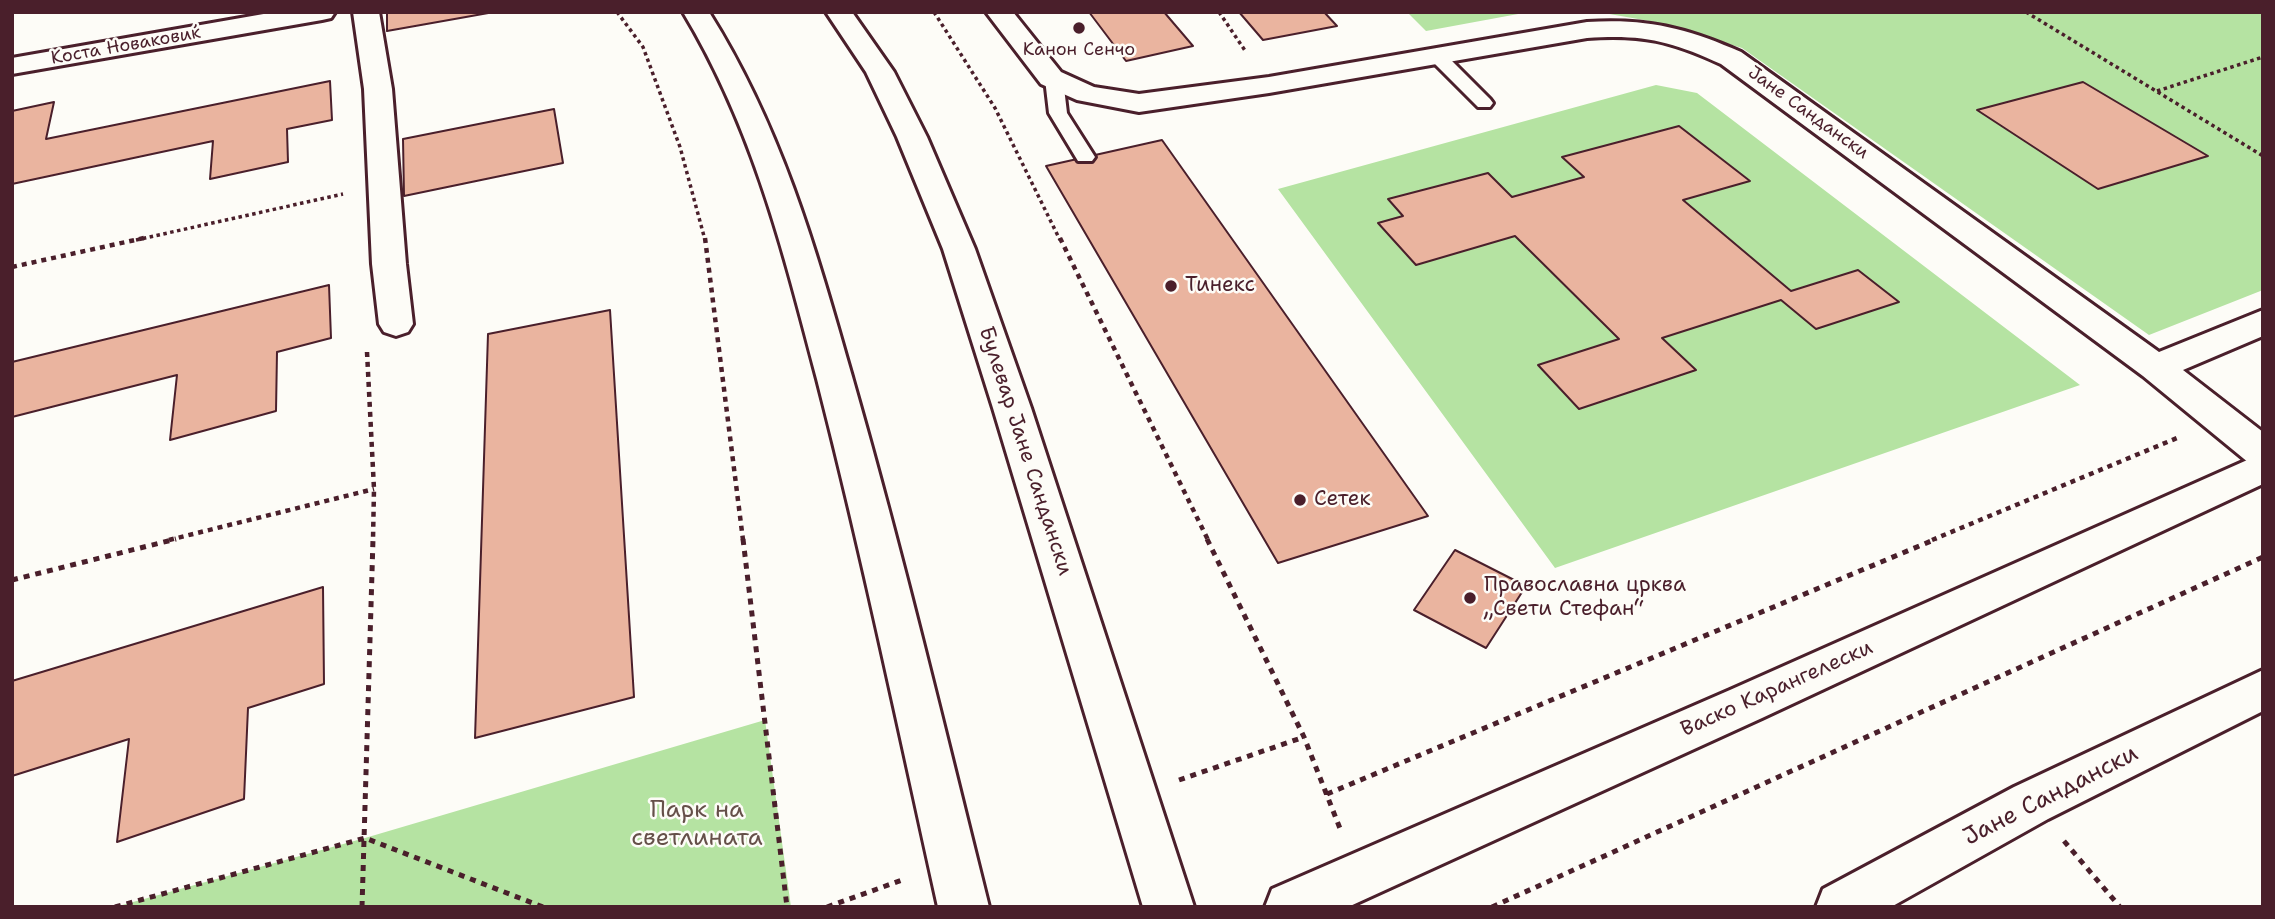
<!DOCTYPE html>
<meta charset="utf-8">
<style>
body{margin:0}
#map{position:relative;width:2275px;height:919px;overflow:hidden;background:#fdfcf7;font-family:"Shantell Sans",sans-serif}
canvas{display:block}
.frame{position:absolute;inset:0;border:14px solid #4a1f2b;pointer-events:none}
</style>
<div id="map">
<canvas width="2275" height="919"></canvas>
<div class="frame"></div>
</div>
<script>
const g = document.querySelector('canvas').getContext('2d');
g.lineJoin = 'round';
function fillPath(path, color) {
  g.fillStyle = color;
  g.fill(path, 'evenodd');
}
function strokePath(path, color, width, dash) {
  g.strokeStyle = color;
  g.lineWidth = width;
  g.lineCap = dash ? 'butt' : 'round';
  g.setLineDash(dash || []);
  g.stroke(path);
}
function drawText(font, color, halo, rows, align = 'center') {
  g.font = font + ' "Shantell Sans",sans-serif';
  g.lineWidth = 5;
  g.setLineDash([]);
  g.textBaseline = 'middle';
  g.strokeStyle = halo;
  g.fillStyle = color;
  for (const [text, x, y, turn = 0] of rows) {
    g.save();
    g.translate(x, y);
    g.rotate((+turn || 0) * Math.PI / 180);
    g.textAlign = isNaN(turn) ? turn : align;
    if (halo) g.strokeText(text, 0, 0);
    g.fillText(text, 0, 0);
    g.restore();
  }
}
fillPath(new Path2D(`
 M 1407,12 L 1529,12 L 1426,31 Z
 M 1598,12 L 2263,12 L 2263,290 L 2149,335 L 1742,48 L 1655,22 Z
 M 1656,85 L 1697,93 L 2080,385 L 1555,568 L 1278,189 Z
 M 765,720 L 791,907 L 115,907 L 365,838 Z`), '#b5e3a2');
const building = new Path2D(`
 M 387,12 L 494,12 L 387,31 Z
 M 1089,12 L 1164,12 L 1193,46 L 1126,61 Z
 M 1239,12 L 1324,12 L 1337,26 L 1263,40 Z
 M 330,81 L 332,120 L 287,129 L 288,162 L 210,179 L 213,141 L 12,184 L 12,111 L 54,102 L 46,139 Z
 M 2083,82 L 2208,156 L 2098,189 L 1977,110 Z
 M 554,109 L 563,163 L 404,196 L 403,139 Z
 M 1679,126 L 1750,181 L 1683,200 L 1791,291 L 1858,270 L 1899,302 L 1816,329 L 1781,300 L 1662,338 L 1696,370 L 1579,409 L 1538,365 L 1619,339 L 1515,236 L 1416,265 L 1378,223 L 1403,216 L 1388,199 L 1488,173 L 1512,197 L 1584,177 L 1562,157 Z
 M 1162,140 L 1428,516 L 1278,563 L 1046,166 Z
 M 329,285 L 331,338 L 277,352 L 276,411 L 170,440 L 177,375 L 12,417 L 12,362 Z
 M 610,310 L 634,697 L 475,738 L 488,334 Z
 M 1455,550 L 1526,586 L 1486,648 L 1414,610 Z
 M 323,587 L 324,684 L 248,708 L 244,799 L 117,842 L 129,739 L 12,776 L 12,681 Z`);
fillPath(building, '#eab49f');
strokePath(building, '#4a1f2b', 2);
const lane = new Path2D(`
 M 1437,51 L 1443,52 L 1490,99 L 1493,103 L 1490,107 L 1478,107 L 1431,60 L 1428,56 L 1431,52 Z
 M 1054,74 L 1063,79 L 1067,113 L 1095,157 L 1092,161 L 1078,161 L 1049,113 L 1045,79 Z`);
const street = new Path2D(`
 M 275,12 L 335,12 L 331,18 L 322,20 L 12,74 L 12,58 Z
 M 353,12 L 379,12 L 392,89 L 406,264 L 413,324 L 408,332 L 396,336 L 384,332 L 379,324 L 372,264 L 364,89 Z
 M 986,12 L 1013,12 L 1061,72 L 1094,87 L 1139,94 L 1269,77 L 1587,22 C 1646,18 1687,28 1741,52 L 2159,352 L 2263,310 L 2263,336 L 2183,370 L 2263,432 L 2263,467 L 2249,463 L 2143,376 L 1721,64 C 1671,41 1643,34 1587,38 L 1269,93 L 1139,112 L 1077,100 L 1041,84 Z
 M 2263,670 L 2263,711 L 2048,819 L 1891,907 L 1816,907 L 1823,889 L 2014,787 Z`);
const secondary = new Path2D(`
 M 683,12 L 709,12 C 782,128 816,250 853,380 C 903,554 945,731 989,907 L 938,907 C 899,731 862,554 817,379 C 783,250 753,128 683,12 Z
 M 826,12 L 852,12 L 894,72 L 927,137 L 975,249 L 1031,408 L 1194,907 L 1143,907 L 993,408 L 943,249 L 897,137 L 866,72 Z
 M 2263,453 L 2263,484 L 1762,718 L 1348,907 L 1265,907 L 1272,889 L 1730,690 Z`);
strokePath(lane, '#4a1f2b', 6);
strokePath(street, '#4a1f2b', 6);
strokePath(secondary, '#4a1f2b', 6);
strokePath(new Path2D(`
 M 617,12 L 643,47 L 680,147 L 705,240
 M 934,12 L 995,108 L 1060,240
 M 1219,12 L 1246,52
 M 2026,12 L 2263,156
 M 2157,91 L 2263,57
 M 136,240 L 343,194`), '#4a1f2b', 3.5, [3.5, 3.5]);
strokePath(new Path2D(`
 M 705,238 L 743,540
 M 1060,238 L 1208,540
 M 12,267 L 144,238
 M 367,352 L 374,489 L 373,540
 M 169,540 L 374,489
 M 1932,540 L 2177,438`), '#4a1f2b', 4.5, [5, 5]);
strokePath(new Path2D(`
 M 743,539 L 787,907
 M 1207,539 L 1304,737 L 1341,831
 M 12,580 L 176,539
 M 1179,780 L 1304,737
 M 1327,794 L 1936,539
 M 2064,841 L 2120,907
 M 115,907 L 365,838 L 543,907
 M 362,907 L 373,539
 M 827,907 L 905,879
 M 1492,907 L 2263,557`), '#4a1f2b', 5, [6, 6]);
fillPath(lane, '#fdfcf7');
fillPath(street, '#fdfcf7');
fillPath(secondary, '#fdfcf7');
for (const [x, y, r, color] of [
 [1079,28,7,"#4a1f2b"],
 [1171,286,7,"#4a1f2b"],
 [1300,500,7,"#4a1f2b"],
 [1470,598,7,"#4a1f2b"]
]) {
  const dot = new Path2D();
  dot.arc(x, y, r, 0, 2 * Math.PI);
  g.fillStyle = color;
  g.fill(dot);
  strokePath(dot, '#fdfcf7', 2.5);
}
drawText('18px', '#4a1f2b', '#fdfcf7', [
 ["Коста Новаковиќ",126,46,-10],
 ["Јане Сандански",1808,113,36]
]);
drawText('18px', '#4a1f2b', '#fdfcf7', [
 ["Канон Сенчо",1079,50]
]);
drawText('21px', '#4a1f2b', '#fdfcf7', [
 ["Тинекс",1185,286],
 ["Сетек",1314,500],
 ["Православна црква",1484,586],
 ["„Свети Стефан“",1484,610]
], 'left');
drawText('21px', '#4a1f2b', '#fdfcf7', [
 ["Булевар Јане Сандански",1025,451,72],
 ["Васко Карангелески",1777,689,-24]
]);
drawText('24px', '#4a1f2b', '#fdfcf7', [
 ["Јане Сандански",2051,796,-27]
]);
drawText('24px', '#655049', '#fdfcf7', [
 ["Парк на",697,811],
 ["светлината",697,839]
]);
</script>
